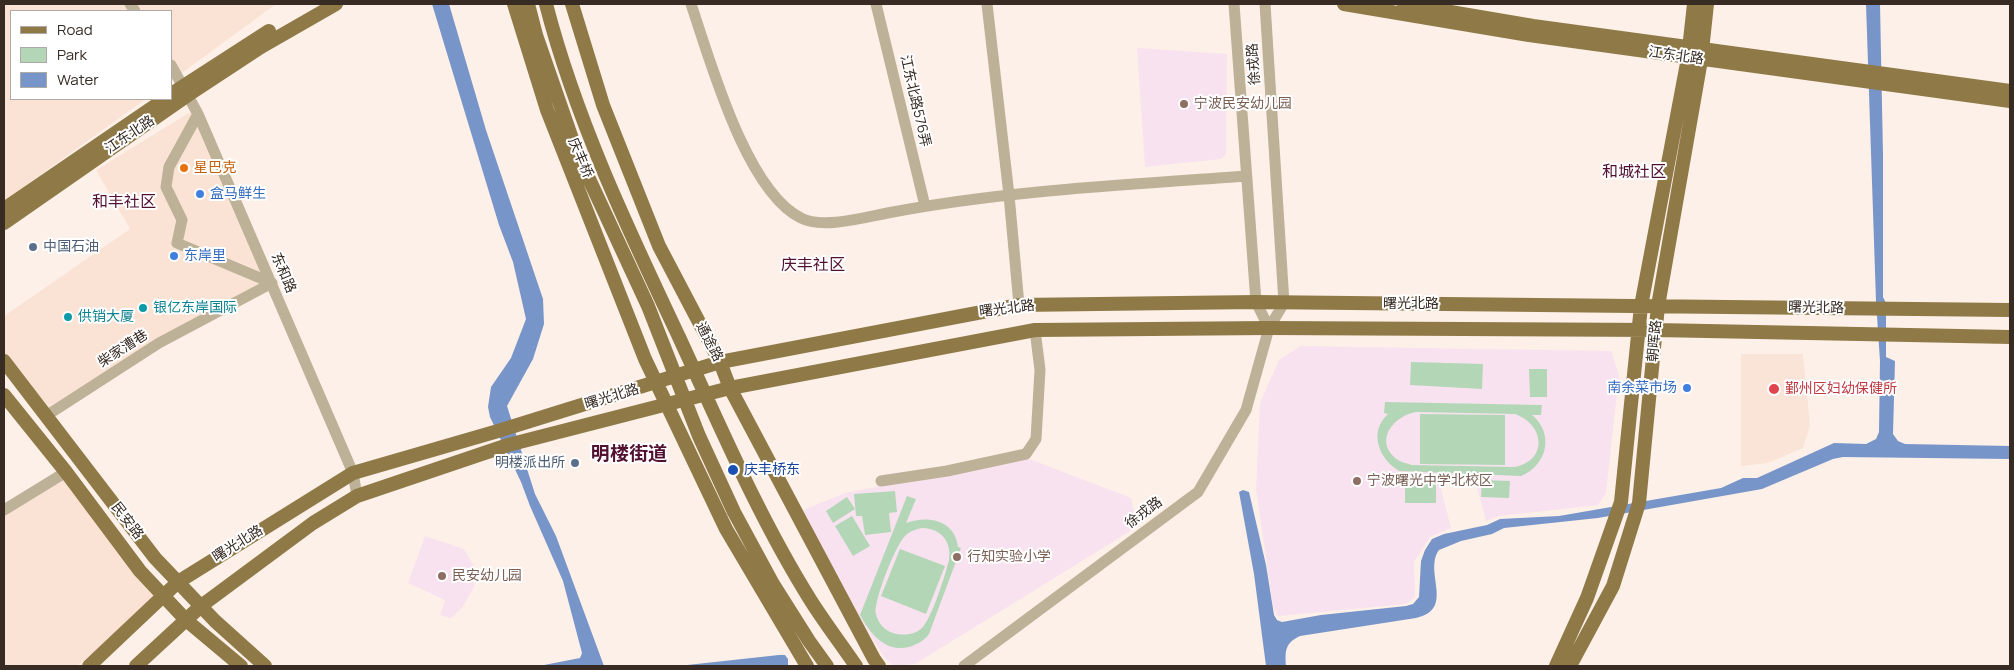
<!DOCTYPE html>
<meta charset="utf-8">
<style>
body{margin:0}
#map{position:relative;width:2014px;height:670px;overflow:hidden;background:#fdf0e8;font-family:Manrope,sans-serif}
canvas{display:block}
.frame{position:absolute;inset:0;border:5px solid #372b24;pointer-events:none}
.legend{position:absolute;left:10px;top:10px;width:162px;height:90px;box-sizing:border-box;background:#fff;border:1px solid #afaaa7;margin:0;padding:6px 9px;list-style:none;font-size:15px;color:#372b24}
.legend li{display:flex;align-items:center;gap:10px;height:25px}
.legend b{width:25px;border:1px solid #afaaa7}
</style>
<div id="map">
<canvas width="2014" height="670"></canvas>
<div class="frame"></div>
<ul class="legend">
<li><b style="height:6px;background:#8f7a47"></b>Road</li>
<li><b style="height:14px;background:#b3d7b6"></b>Park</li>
<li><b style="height:14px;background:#7895ca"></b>Water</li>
</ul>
</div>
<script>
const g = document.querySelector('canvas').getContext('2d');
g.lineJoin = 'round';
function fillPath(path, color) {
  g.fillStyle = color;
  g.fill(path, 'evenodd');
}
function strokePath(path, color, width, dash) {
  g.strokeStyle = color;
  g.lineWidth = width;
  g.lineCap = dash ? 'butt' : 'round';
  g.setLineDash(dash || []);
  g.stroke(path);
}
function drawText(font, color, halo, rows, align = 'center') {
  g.font = font + ' Manrope,"Noto Sans SC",sans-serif';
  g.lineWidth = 4;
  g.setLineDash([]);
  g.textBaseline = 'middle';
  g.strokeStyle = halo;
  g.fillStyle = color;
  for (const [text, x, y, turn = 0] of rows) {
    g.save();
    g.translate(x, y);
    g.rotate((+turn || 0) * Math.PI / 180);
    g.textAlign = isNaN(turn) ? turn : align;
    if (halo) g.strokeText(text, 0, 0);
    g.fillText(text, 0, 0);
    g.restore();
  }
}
fillPath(new Path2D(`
 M 4,4 L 276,4 L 171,81 L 171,11 L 11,11 L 11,99 L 146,99 L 4,201 Z
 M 192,111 L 268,283 L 47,411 L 4,355 L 4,316 L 130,229 L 96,170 Z
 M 65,477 L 158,597 L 77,666 L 4,666 L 4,513 Z`), '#fae3d5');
fillPath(new Path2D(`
 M 1137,48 L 1227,54 L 1226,154 L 1221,159 L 1145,167 Z
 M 1300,346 L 1611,351 L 1619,375 L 1606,493 L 1598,505 L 1499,516 L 1486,521 L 1474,476 L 1440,485 L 1451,528 L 1430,537 L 1414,562 L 1415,597 L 1406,604 L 1278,616 L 1273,606 L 1256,489 L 1260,403 L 1279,360 Z
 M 1027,458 L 1131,498 L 1137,527 L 915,664 L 894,666 L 884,657 L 840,586 L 799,512 L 845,493 Z
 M 425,536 L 464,549 L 475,568 L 474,587 L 462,608 L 451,618 L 440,615 L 445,600 L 408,583 Z`), '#f8e2ef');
fillPath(new Path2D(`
 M 1741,354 L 1803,354 L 1810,425 L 1803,448 L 1768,463 L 1741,466 Z`), '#fae4d7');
fillPath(new Path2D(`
 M 1411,362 L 1483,364 L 1482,389 L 1410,385 Z
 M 1529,369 L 1547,369 L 1547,397 L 1530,397 Z
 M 1385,402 L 1542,405 L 1541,415 L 1532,415 C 1554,433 1548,465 1521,476 L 1399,471 C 1379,459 1368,432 1388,414 L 1384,413 ZM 1416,412 L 1515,414 C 1544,424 1549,460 1515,467 L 1412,465 C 1406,463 1399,462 1394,457 C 1375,439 1394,416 1416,412 Z
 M 1420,414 L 1505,415 L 1505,465 L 1420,464 Z
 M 1405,477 L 1436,477 L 1436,503 L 1405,503 Z
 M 1482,480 L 1510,481 L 1509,498 L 1481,497 Z
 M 895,491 L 897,512 L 889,513 L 891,532 L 865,535 L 862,516 L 856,516 L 854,494 Z
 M 907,496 L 916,499 L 906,523 C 928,515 955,520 958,547 L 961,548 L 929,634 C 924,641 916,645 909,647 C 885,653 870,633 860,615 ZM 922,528 C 941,528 952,542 949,560 C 946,573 931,620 922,628 C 915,635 902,636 893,633 C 884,630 878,623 876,614 C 873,602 896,544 905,536 C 910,531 916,529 922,528 Z
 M 847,497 L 855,509 L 833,523 L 826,511 Z
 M 852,516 L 870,546 L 853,556 L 835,526 Z
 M 900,549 L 945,566 L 926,614 L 881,596 Z`), '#b3d7b6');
fillPath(new Path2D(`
 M 432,4 L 449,4 L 486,130 L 543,299 L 544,324 L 533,359 L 507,406 L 535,494 L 556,536 L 604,666 L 539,666 L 580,658 L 582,653 L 563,581 L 530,506 L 521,482 L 490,417 L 488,407 L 491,387 L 511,358 L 526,319 L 513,262 L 499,225 Z
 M 1866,4 L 1880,4 L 1883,155 L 1883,297 L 1886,303 L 1886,357 L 1895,361 L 1893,434 L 1898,441 L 1905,444 L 2010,446 L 2010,459 L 1843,457 L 1833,459 L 1762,489 L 1598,518 L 1504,528 L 1492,534 L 1461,541 L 1439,550 C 1423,572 1456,609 1416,618 L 1300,636 C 1285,643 1285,651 1286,666 L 1266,666 L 1254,574 L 1239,492 L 1243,490 L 1249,492 L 1266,565 L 1274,615 L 1277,620 L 1282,622 L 1321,615 L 1406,606 L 1413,604 L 1419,597 L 1421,561 L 1425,550 L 1432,539 L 1444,534 L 1487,525 L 1500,519 L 1559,516 L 1721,488 L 1743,478 L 1757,478 L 1834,443 L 1866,444 L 1876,439 L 1879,432 L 1880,361 L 1876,301 Z
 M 779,655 L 785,655 L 788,659 L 788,666 L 678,666 Z`), '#7895ca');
strokePath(new Path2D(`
 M 130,4 L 135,11
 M 691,4 C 710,60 746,191 801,218 C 823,230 869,216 893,212 C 1010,190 1128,185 1246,176
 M 876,4 L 925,206
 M 987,4 L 1009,195 L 1019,305
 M 1234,4 L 1256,302 L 1269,328
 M 171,65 L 198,114 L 353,473 L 357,496
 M 198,114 L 169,167 L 166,187 L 182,220 L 177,243 L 272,283
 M 46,416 L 159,343 L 272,283
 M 881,481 L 947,471 L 1026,454 L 1036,439 L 1040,370 L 1035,330
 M 4,510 L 66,472
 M 964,666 L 1198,492 L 1246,410 L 1269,328 L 1284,303 L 1265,4`), '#bdb197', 11);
strokePath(new Path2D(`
 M 514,4 L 547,110 L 645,359 L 726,529 L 807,666
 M 528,4 L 536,35 L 577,153 L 648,306 L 699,436 L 734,512 L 773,584 L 809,641 L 827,666
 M 546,4 C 576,120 628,229 679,337 C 720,426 759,518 811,601 C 825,623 841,644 856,666
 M 572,4 L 603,105 L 659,246 L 720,362 L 730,388 L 874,659 L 879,666
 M 1344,4 L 1529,35 L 2010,101
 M 1404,4 L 1533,26 L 2010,91
 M 173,93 L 269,31
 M 4,209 L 165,99
 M 4,223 L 188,95 L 261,47 L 336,4
 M 4,361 L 155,558 L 215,621 L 265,666
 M 4,395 L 66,472 L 140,571 L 186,620 L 241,666
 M 89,666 L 178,582 L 353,473 L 498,431 L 720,362 L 1019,305 L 1256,302 L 2010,310
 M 136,666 L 201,606 L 313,523 L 357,496 L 508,445 L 730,388 L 1035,330 L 1269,328 L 1656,330 L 2010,337
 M 1556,666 L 1587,598 L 1621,502 L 1641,306 L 1688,58 L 1694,4
 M 1570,666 L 1613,586 L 1639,503 L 1658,306 L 1701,60 L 1707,4`), '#8f7a47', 14);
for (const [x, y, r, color] of [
 [1184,104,5,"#8d6e63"],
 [184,168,5,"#e8710a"],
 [200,194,5,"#3f7fe0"],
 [33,247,5,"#5c6f8a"],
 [174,256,5,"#3f7fe0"],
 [143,308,5,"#0f9aa8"],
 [68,317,5,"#0f9aa8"],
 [1687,388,5,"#3f7fe0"],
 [1774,389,6,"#e0444e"],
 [575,463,5,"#5c6f8a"],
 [733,470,6,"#1a4fb4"],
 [1357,481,5,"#8d6e63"],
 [957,557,5,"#8d6e63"],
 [442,576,5,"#8d6e63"]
]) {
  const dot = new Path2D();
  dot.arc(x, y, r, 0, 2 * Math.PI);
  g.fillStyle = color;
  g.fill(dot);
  strokePath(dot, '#fff', 2);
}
drawText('14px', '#372b24', '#fff', [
 ["江东北路",1676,56,8],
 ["徐戎路",1254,64,-94],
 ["江东北路576弄",915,101,77],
 ["江东北路",130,135,-34],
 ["庆丰桥",580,158,67],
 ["东和路",283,273,67],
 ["曙光北路",1411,304],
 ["曙光北路",1816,308,1],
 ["曙光北路",1007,309,-7],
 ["朝晖路",1655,341,-85],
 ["通途路",709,342,63],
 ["柴家漕巷",123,349,-33],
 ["曙光北路",612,397,-17],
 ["徐戎路",1144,513,-37],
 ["民安路",127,521,52],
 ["曙光北路",238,544,-32]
]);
drawText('14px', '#785e54', '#fff', [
 ["宁波民安幼儿园",1194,104],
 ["宁波曙光中学北校区",1367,481],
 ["行知实验小学",967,557],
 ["民安幼儿园",452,576]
], 'left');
drawText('14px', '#c56008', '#fff', [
 ["星巴克",194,168]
], 'left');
drawText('14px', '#366cbe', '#fff', [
 ["盒马鲜生",210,194],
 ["东岸里",184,256],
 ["南余菜市场",1677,388,"right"]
], 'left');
drawText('14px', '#4e5e75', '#fff', [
 ["中国石油",43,247],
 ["明楼派出所",565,463,"right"]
], 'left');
drawText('14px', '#0d838f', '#fff', [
 ["银亿东岸国际",153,308],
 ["供销大厦",78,317]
], 'left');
drawText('14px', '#be3a42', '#fff', [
 ["鄞州区妇幼保健所",1785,389]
], 'left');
drawText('14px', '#164399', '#fff', [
 ["庆丰桥东",744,470]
], 'left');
drawText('16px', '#511131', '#fff', [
 ["和城社区",1634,173],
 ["和丰社区",124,203],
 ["庆丰社区",813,266]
]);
drawText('bold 19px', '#511131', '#fff', [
 ["明楼街道",629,455]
]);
</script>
